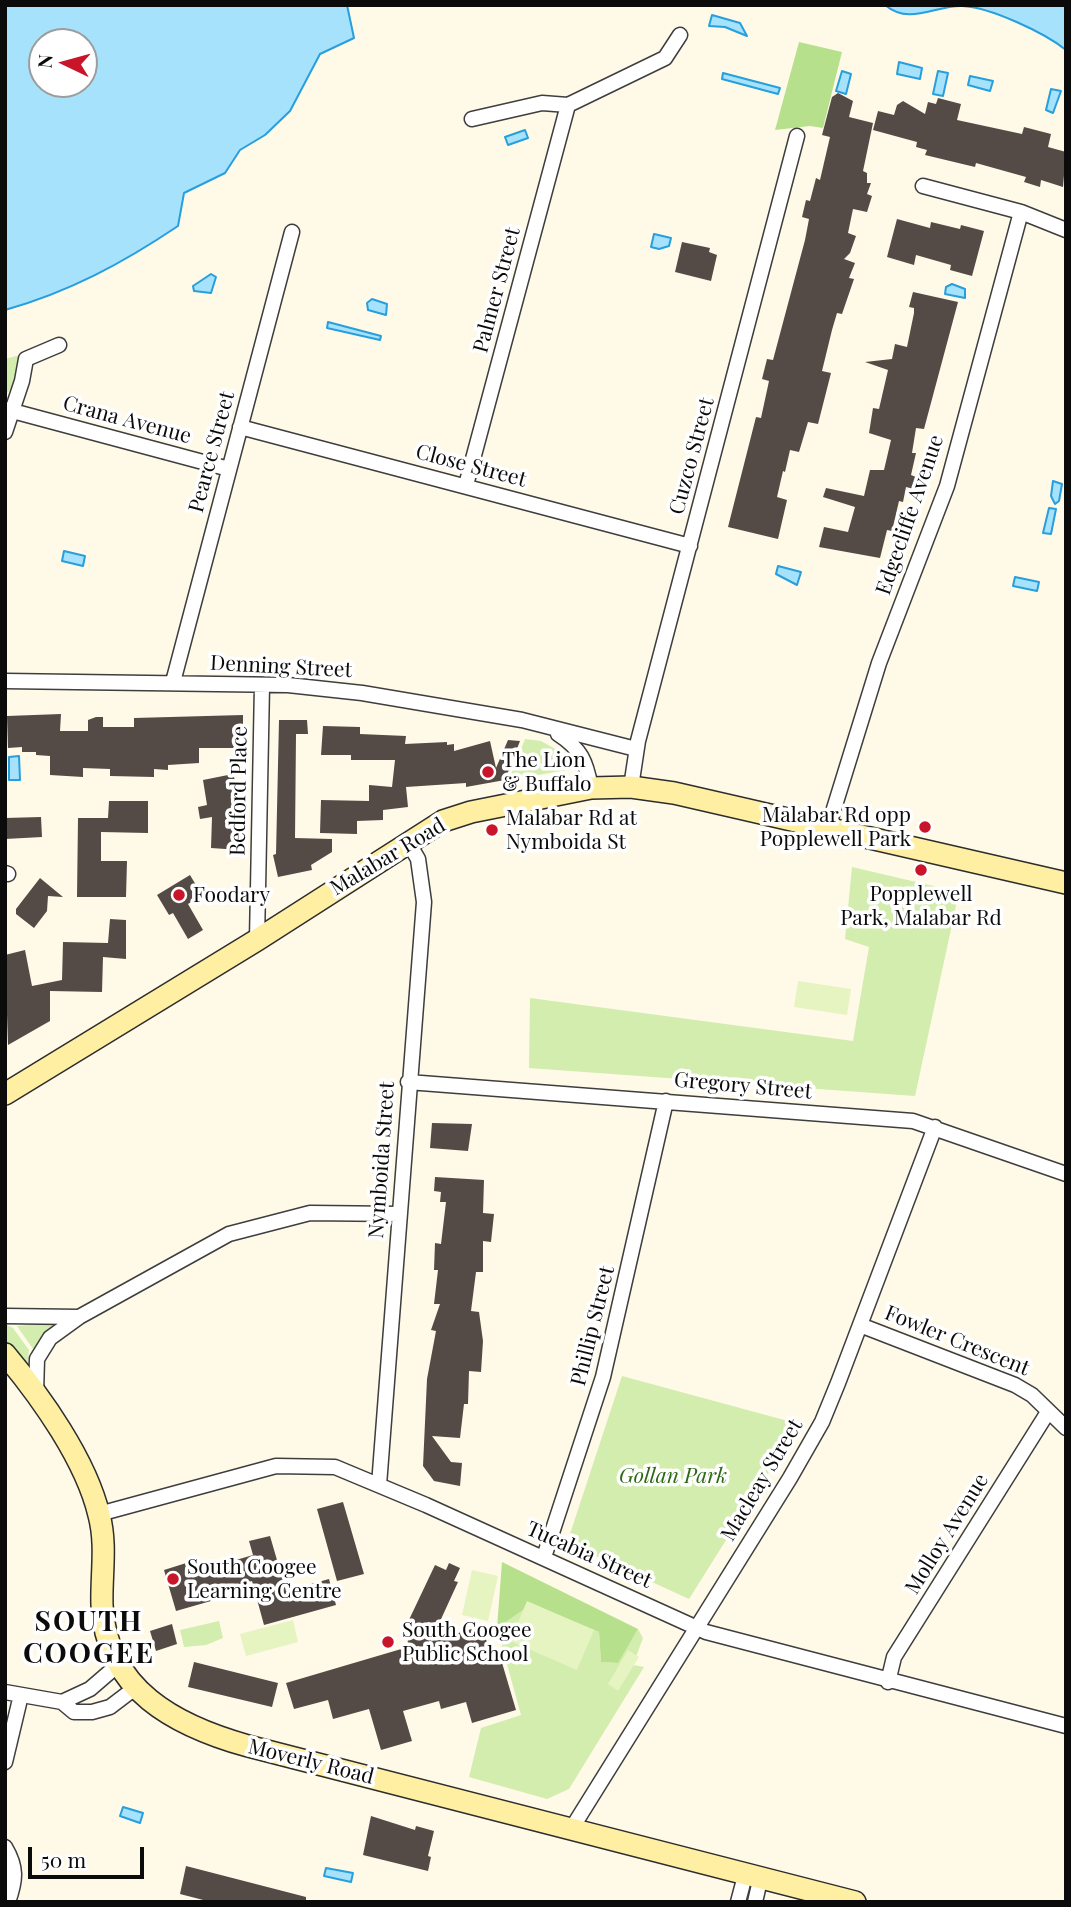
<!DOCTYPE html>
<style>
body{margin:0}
#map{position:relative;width:1071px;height:1907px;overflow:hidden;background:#fff9e8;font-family:"Playfair Display",serif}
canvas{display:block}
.frame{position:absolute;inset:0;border:7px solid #0b0b0b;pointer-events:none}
.north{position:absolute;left:28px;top:28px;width:70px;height:70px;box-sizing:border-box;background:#fff;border:2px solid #9d9d9d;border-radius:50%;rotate:275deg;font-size:19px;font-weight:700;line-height:28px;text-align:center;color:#0b0b0b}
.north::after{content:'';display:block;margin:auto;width:24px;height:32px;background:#c81529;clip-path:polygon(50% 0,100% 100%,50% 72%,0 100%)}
.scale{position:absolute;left:28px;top:1847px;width:116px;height:32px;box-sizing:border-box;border:4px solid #0b0b0b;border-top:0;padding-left:9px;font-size:21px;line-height:24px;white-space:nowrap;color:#0b0b0b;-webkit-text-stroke:5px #fff;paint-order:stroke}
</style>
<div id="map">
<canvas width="1071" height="1907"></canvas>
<div class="frame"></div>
<div class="north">N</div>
<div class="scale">50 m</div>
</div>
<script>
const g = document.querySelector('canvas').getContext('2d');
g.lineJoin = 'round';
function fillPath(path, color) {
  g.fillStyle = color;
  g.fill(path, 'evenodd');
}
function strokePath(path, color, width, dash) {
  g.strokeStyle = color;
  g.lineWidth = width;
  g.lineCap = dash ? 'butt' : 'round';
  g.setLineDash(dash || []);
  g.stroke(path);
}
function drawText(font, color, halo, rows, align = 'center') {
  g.font = font + ' "Playfair Display",serif';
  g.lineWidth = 7;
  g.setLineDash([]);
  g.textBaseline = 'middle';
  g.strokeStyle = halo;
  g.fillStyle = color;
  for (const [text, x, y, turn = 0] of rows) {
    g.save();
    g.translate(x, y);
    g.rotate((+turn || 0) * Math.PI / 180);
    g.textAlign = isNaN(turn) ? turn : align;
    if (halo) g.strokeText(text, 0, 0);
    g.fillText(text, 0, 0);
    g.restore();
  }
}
fillPath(new Path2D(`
 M 20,355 C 19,370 19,386 5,394 L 5,359 Z
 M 525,739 L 541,741 L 573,759 L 573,764 L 567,770 L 509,780 Z
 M 852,867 L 959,892 L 915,1096 L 529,1068 L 530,998 L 853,1041 L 869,947 L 845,939 Z
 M 63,1322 L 33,1349 L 17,1326 Z
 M 5,1324 L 13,1328 L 29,1350 L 27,1371 L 5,1344 Z
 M 622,1376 L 799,1424 L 689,1599 L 567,1543 Z
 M 532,1604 L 599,1632 L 601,1662 L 617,1663 L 638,1629 L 643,1638 L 633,1665 L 644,1667 L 569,1789 L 547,1799 L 469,1777 L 481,1728 L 521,1715 L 497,1628 Z
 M 219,1621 L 223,1638 L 206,1645 L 184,1647 L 180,1630 Z`), '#d3edae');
fillPath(new Path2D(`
 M 799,42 L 842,52 L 823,128 L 810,126 L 775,130 Z
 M 502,1562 L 638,1629 L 618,1663 L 601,1662 L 599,1632 L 532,1604 L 497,1628 Z`), '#b7e08c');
fillPath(new Path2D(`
 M 798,981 L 851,989 L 847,1015 L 794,1007 Z
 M 472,1570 L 498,1576 L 488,1621 L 462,1615 Z
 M 527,1601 L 594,1630 L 577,1670 L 510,1641 Z
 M 293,1620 L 298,1642 L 246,1656 L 240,1634 Z
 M 628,1650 L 639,1657 L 618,1691 L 608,1684 Z`), '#e5f4c1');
const water = new Path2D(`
 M 5,5 L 347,5 L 354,38 L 320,54 L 290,111 L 265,135 L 240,150 L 225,173 L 184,193 L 178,226 C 123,263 69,292 5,310 ZM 42,42 L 84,42 L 84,84 L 42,84 Z
 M 885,5 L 1066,5 L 1066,50 C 1045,33 990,7 962,6 C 935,5 910,26 885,5 Z
 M 712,15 L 740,23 L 747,36 L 725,27 L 709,26 Z
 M 899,62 L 922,68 L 920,79 L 897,74 Z
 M 842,71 L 851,74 L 846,94 L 836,91 Z
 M 938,71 L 948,73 L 943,96 L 933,94 Z
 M 723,73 L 780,88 L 778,94 L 722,79 Z
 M 970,76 L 993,81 L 990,91 L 968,85 Z
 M 1051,89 L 1061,91 L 1053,113 L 1046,110 Z
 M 525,130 L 528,138 L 508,145 L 505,137 Z
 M 654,234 L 671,238 L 669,246 L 659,249 L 651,247 Z
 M 211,274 L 216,277 L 211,293 L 194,291 L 193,286 Z
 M 952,284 L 965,289 L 965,298 L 945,294 L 946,287 Z
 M 372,299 L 387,304 L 386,315 L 368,310 L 367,303 Z
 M 328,322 L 381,336 L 380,340 L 327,328 Z
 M 1053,481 L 1062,484 L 1059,501 L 1055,504 L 1051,496 Z
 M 1049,508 L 1056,509 L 1051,534 L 1043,533 Z
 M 64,551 L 85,556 L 83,566 L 62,561 Z
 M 778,566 L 801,572 L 797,585 L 776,574 Z
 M 1015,577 L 1039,582 L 1037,591 L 1013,586 Z
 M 19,756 L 20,780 L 9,780 L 9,757 Z
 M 123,1807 L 143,1813 L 140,1823 L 120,1816 Z
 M 326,1868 L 353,1873 L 351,1882 L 324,1876 Z`);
fillPath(water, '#a7e2fd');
strokePath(water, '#269fdc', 2);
fillPath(new Path2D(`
 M 838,93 L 853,101 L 849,117 L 873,123 L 863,171 L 867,173 L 867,183 L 871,183 L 867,194 L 872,196 L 867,212 L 853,209 L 848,233 L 856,236 L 850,253 L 844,259 L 855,263 L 849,278 L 854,279 L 842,314 L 837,313 L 832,330 L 822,371 L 831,373 L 818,424 L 808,422 L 799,452 L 790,450 L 785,472 L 783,471 L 777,497 L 787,500 L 778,539 L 728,527 L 756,417 L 761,418 L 769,381 L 762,379 L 767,359 L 773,360 L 805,240 L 809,219 L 802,217 L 806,200 L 810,201 L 816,178 L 820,180 L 830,137 L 822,135 L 832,97 Z
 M 938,98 L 961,104 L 957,120 L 1022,134 L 1024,127 L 1051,134 L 1048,147 L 1066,152 L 1063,187 L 1041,180 L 1040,187 L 1024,182 L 1026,177 L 976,163 L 975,167 L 925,155 L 927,150 L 916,147 L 917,142 L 873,130 L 878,111 L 894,115 L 897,105 L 903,101 L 925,114 L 928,102 L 936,104 Z
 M 897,219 L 930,228 L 931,222 L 960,229 L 961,225 L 984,231 L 972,276 L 950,270 L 951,265 L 916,255 L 914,265 L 887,257 Z
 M 682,242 L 710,248 L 709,252 L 717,255 L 711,281 L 675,272 Z
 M 913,292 L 958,302 L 924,429 L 916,428 L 912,453 L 916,453 L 911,475 L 916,477 L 914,489 L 906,487 L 903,502 L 899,501 L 892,531 L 887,530 L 880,558 L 819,547 L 824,527 L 848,532 L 855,507 L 823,497 L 826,488 L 864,496 L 870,470 L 884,470 L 891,440 L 869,433 L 873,408 L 879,409 L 888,370 L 865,362 L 892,359 L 895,344 L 907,347 L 914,313 L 914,308 L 909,307 Z
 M 61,714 L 60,731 L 88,731 L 88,720 L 96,717 L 103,717 L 103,727 L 134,727 L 134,718 L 243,715 L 243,748 L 199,748 L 199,763 L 168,765 L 168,770 L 154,769 L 154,777 L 110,776 L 110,769 L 83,768 L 83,777 L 50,775 L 50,756 L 36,755 L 36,752 L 22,752 L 22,747 L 8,748 L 7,716 Z
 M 279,720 L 307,720 L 308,734 L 296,734 L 295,838 L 332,839 L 332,852 L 311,865 L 312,870 L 278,877 L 273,855 L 276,854 Z
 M 323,726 L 360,727 L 360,734 L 406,736 L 405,744 L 447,742 L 447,745 L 454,744 L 454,751 L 490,741 L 496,768 L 508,740 L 520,741 L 505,780 L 466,787 L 466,783 L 406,787 L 408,807 L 383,810 L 383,820 L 357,821 L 357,834 L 320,833 L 321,800 L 369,801 L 369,785 L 392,787 L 395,760 L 351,760 L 351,755 L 321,755 Z
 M 233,774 L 241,800 L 238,801 L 240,850 L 211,848 L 212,817 L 200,819 L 198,807 L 207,805 L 203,780 Z
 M 109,801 L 148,801 L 148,833 L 101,832 L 101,861 L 127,861 L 126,897 L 77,897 L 78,818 L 108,818 Z
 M 41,817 L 42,837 L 5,839 L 5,818 Z
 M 190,875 L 202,895 L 188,904 L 203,930 L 188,939 L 173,913 L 169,915 L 157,895 Z
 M 40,878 L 63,897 L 48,896 L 47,911 L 34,928 L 16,914 L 16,909 Z
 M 110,919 L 126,920 L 126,959 L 103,957 L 102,992 L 50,991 L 50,1021 L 8,1045 L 5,955 L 25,950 L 32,986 L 62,980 L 63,942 L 108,943 Z
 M 432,1123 L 472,1124 L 468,1151 L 430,1148 Z
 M 435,1177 L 484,1180 L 483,1213 L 494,1214 L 491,1242 L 483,1241 L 483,1272 L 476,1272 L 471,1311 L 479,1312 L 483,1341 L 481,1372 L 469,1371 L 468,1404 L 464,1404 L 460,1438 L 432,1436 L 451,1462 L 462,1463 L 460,1486 L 434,1481 L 423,1466 L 427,1379 L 436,1331 L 431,1330 L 440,1304 L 434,1304 L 438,1270 L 434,1270 L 435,1243 L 441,1244 L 446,1202 L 440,1202 L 441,1192 L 434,1191 Z
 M 343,1502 L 364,1574 L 337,1581 L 317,1509 Z
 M 270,1536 L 286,1591 L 329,1579 L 336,1605 L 264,1625 L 252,1581 L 209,1593 L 211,1601 L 176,1611 L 164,1570 L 199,1559 L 202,1570 L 253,1555 L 249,1541 Z
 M 449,1563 L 460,1568 L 454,1581 L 458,1582 L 431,1641 L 482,1626 L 492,1659 L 500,1656 L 516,1710 L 472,1723 L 466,1702 L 441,1709 L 439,1701 L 403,1711 L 412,1741 L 381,1750 L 369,1709 L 333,1719 L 328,1700 L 294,1709 L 286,1683 L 408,1647 L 407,1624 L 435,1565 L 446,1570 Z
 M 172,1624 L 177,1644 L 156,1651 L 150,1631 Z
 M 194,1662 L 278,1683 L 272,1707 L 188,1687 Z
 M 371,1816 L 415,1830 L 416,1826 L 434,1831 L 428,1856 L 431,1857 L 428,1871 L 363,1855 Z
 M 186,1866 L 306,1897 L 306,1902 L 211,1902 L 180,1894 Z`), '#544b46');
const street = new Path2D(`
 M 472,119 L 542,103 L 568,105 L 665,58 L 680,35
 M 923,186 L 1021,212 L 1066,230
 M 5,409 L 229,469
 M 240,427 L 690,546
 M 5,432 L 22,381 L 26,359 L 59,345
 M 466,485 L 568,105
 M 5,681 L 288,685 L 362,693 L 522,720 L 636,749
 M 173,682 L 292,232
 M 558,734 C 581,749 586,761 591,788
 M 631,787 L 638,741 L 797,136
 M 828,828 L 879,663 L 947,486 L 1021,212
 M 5,873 L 8,874
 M 257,940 L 262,685
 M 408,1082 L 913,1121 L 1066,1174
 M 5,1316 L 79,1317
 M 860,1325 L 1015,1385 L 1032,1395 L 1066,1428
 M 36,1393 L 37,1359 L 50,1338 L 79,1317 L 229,1234 L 310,1213 L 400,1214
 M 379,1485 L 424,902 L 418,859 L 408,842
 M 99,1514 L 276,1466 L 335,1467 L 426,1505 L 706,1632 L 1066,1726
 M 544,1557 L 603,1377 L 666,1101
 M 888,1682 L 894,1657 L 1048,1412
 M 5,1692 L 62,1702 L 74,1712 L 92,1712 L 110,1707 L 135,1688
 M 62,1702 L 90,1689 L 119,1664
 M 5,1762 L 21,1695
 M 572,1828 L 790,1478 L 822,1422 L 838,1383 L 935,1127
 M 5,1847 C 17,1867 16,1880 8,1902
 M 738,1902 L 746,1872
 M 755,1902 L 761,1876`);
const secondary = new Path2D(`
 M 5,1094 L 257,940 L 443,821 L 471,812 L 591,788 L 631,787 L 674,793 L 1066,883
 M 5,1354 C 41,1397 86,1460 99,1515 C 107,1545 101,1575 102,1605 C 106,1690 176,1726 248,1746 L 855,1902`);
strokePath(street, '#3e3e3e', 17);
strokePath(secondary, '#2d2d2d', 24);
strokePath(street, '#fff', 14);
strokePath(secondary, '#ffefa3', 21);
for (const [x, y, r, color] of [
 [488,772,7,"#c81529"],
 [925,827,7,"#c81529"],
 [492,830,7,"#c81529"],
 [921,870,7,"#c81529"],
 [179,895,7,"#c81529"],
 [173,1579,7,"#c81529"],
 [388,1642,7,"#c81529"]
]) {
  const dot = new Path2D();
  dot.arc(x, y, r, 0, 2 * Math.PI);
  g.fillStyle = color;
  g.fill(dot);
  strokePath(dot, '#fff', 2.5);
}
drawText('21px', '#0b0b0b', '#fff', [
 ["Palmer Street",497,290,-75],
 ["Crana Avenue",127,420,15],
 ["Pearce Street",212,452,-75],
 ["Cuzco Street",692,456,-75],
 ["Close Street",471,466,15],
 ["Edgecliffe Avenue",910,515,-71],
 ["Denning Street",281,667,3],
 ["Bedford Place",239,791,-89],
 ["Malabar Road",388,857,-31],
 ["Gregory Street",743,1086,5],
 ["Nymboida Street",382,1160,-86],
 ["Phillip Street",593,1326,-76],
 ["Fowler Crescent",957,1341,22],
 ["Macleay Street",762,1480,-59],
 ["Molloy Avenue",947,1534,-58],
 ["Tucabia Street",589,1555,24],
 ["Moverly Road",311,1762,14]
]);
drawText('21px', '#0b0b0b', '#fff', [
 ["The Lion",502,760],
 ["& Buffalo",502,784],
 ["Malabar Rd opp",911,815,"right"],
 ["Popplewell Park",911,839,"right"],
 ["Malabar Rd at",506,818],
 ["Nymboida St",506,842],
 ["Popplewell",921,894,"center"],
 ["Park, Malabar Rd",921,918,"center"],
 ["Foodary",193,895],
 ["South Coogee",187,1567],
 ["Learning Centre",187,1591],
 ["South Coogee",402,1630],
 ["Public School",402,1654]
], 'left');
drawText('italic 21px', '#2c6815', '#fff', [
 ["Gollan Park",673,1476]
]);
g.letterSpacing = '2px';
drawText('bold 28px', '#0b0b0b', '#fff', [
 ["SOUTH",89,1622],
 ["COOGEE",89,1654]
]);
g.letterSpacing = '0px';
</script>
